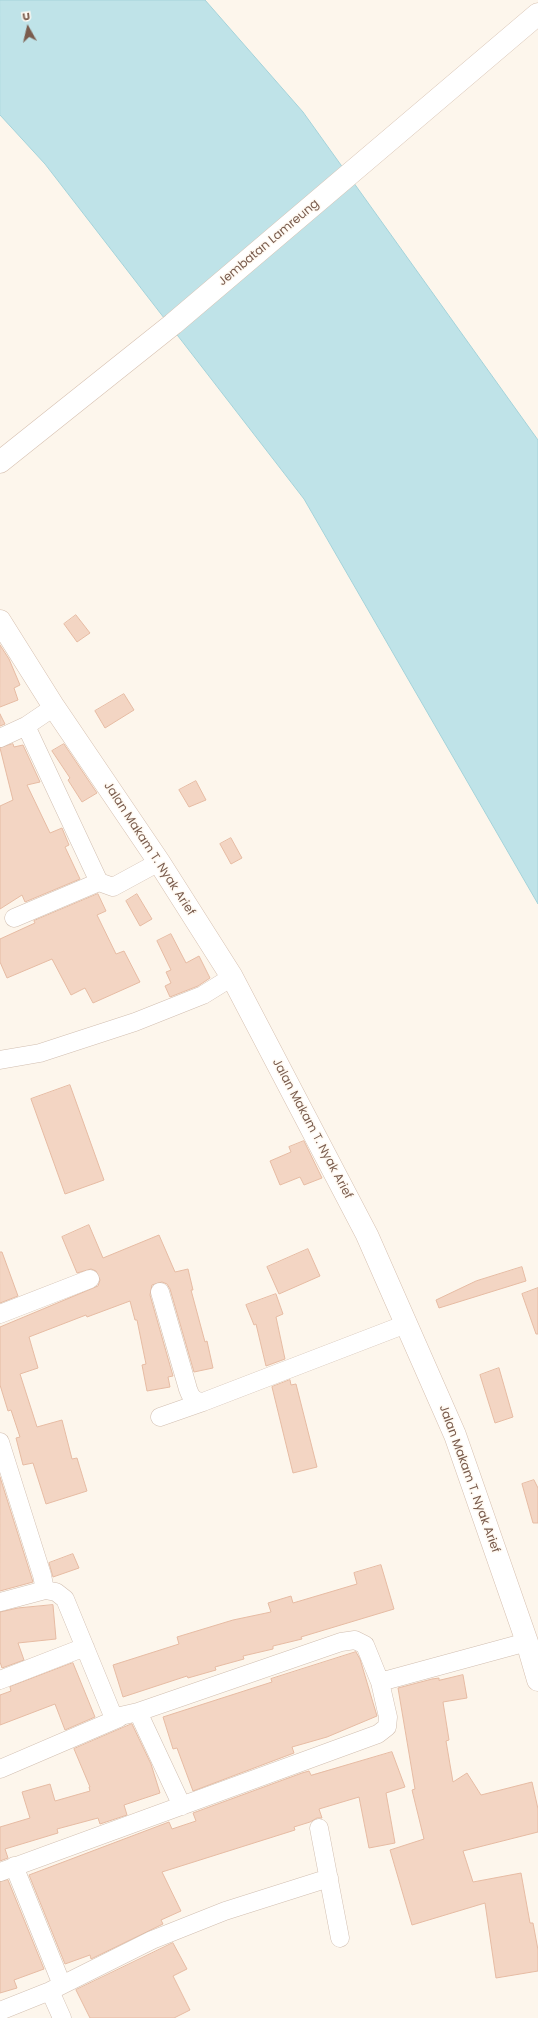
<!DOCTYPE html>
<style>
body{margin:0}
#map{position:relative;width:538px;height:2018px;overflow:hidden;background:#fdf6ec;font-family:Poppins,sans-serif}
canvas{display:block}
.north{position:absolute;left:8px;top:8px;width:40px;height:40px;-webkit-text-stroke:3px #fffaf3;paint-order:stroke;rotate:352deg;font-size:11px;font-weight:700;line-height:16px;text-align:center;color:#7a5c4d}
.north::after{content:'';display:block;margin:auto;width:14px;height:18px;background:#7a5c4d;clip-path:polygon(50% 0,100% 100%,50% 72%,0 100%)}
</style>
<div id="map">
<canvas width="538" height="2018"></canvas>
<div class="north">U</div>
</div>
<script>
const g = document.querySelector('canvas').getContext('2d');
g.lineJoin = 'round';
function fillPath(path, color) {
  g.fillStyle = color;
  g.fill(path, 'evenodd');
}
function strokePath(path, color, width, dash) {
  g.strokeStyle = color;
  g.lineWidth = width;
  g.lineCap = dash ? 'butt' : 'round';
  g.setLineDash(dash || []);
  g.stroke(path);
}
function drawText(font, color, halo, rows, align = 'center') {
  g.font = font + ' Poppins,sans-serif';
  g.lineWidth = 3;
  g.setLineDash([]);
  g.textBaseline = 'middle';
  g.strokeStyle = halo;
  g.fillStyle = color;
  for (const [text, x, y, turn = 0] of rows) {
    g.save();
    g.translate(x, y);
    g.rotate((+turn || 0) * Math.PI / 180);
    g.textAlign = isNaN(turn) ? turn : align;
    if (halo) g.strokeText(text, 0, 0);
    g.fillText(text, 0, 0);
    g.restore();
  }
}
const water = new Path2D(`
 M 0,0 L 205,0 L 303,112 L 538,440 L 538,904 L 304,499 L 45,164 L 0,115 Z`);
fillPath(water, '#bfe3e8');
strokePath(water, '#a5d3da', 1);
const building = new Path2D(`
 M 76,615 L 90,633 L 77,642 L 64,624 Z
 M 0,645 L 9,659 L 20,685 L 14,688 L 18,700 L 0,707 Z
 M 124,694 L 134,710 L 105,728 L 95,711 Z
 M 0,714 L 5,724 L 0,726 Z
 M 13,744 L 14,747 L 23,745 L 40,782 L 27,785 L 50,833 L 62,828 L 69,845 L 65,847 L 80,879 L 25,902 L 22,895 L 0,909 L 0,806 L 13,800 L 0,748 Z
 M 64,744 L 97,793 L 82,802 L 68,780 L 70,778 L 52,751 Z
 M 196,781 L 206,800 L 189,807 L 179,790 Z
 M 231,838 L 242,858 L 231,864 L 220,844 Z
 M 98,894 L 106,911 L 97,915 L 116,954 L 124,951 L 140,982 L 93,1003 L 85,988 L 71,995 L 52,959 L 7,978 L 0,962 L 0,939 L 35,923 L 34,921 Z
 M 137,894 L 152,919 L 140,926 L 126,901 Z
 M 171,934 L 186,963 L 199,956 L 210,978 L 198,986 L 170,997 L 165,986 L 171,983 L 166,972 L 171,970 L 157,941 Z
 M 70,1085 L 104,1180 L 65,1194 L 31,1099 Z
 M 304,1141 L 322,1178 L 304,1185 L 300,1177 L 280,1185 L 270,1161 L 291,1152 L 289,1147 Z
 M 89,1225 L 103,1258 L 159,1235 L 175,1272 L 188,1269 L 193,1290 L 191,1290 L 205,1342 L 207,1341 L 213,1368 L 194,1372 L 170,1289 L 167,1284 L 162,1282 L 152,1285 L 150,1295 L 173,1376 L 168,1377 L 170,1387 L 147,1391 L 142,1365 L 146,1364 L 137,1320 L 135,1320 L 130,1301 L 87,1317 L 86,1315 L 29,1337 L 38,1368 L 20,1374 L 37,1427 L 62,1420 L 72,1459 L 77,1458 L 87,1491 L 46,1504 L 33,1463 L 23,1465 L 16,1438 L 20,1437 L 11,1410 L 8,1411 L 0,1385 L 0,1327 L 98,1286 L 100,1280 L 96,1271 L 91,1269 L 77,1273 L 62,1237 Z
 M 308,1249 L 320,1276 L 279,1294 L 267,1267 Z
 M 0,1252 L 2,1252 L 18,1296 L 0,1303 Z
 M 522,1267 L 526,1281 L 439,1308 L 436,1300 L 476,1281 Z
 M 538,1288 L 538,1334 L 536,1334 L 522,1294 Z
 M 276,1294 L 283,1314 L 276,1317 L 285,1359 L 266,1366 L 256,1324 L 254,1325 L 246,1305 Z
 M 499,1368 L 513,1417 L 495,1423 L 480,1375 Z
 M 290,1380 L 291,1385 L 296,1384 L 317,1467 L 293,1473 L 272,1387 Z
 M 0,1477 L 33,1582 L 0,1591 Z
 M 534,1480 L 538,1488 L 538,1523 L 533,1523 L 522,1484 Z
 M 73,1554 L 79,1568 L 53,1577 L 49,1563 Z
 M 381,1565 L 394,1609 L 301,1637 L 302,1639 L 273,1646 L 273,1649 L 243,1656 L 244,1659 L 215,1667 L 216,1670 L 188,1678 L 187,1676 L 123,1697 L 113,1665 L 179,1644 L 177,1637 L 233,1620 L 271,1612 L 268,1603 L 291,1596 L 293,1603 L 357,1584 L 354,1573 Z
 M 53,1605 L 56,1639 L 18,1643 L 24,1660 L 2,1668 L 0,1662 L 0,1612 L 18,1608 Z
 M 356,1652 L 360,1659 L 377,1716 L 327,1737 L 292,1747 L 294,1753 L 193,1791 L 177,1748 L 173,1749 L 163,1717 L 272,1682 L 271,1679 Z
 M 73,1663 L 95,1717 L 65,1730 L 55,1704 L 0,1725 L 0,1695 L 11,1691 L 10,1687 Z
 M 463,1675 L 467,1698 L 443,1702 L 449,1740 L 446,1741 L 453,1782 L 467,1773 L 481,1795 L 532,1782 L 538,1809 L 538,1832 L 463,1851 L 473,1882 L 521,1873 L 530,1923 L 533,1923 L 538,1950 L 538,1971 L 496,1978 L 485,1903 L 412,1925 L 390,1850 L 424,1839 L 412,1790 L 415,1789 L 398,1688 L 432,1679 L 439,1678 L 439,1680 Z
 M 132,1724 L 151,1764 L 160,1793 L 124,1805 L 127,1815 L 100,1824 L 98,1818 L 57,1829 L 58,1833 L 5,1849 L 8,1858 L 0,1861 L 0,1827 L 30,1818 L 22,1792 L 50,1784 L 55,1801 L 90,1791 L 89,1787 L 90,1787 L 74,1749 Z
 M 392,1752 L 405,1787 L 386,1793 L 395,1843 L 369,1848 L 359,1797 L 319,1809 L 322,1818 L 317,1818 L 310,1822 L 294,1827 L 295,1830 L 162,1872 L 181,1911 L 161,1920 L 163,1924 L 91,1959 L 90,1955 L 65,1964 L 29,1875 L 169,1822 L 172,1829 L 196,1821 L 193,1813 L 302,1773 L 309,1771 L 311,1775 Z
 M 8,1880 L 44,1969 L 14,1980 L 17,1988 L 0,1993 L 0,1882 Z
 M 173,1943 L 187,1969 L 173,1976 L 190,2010 L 174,2018 L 90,2018 L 76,1990 Z`);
fillPath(building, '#f3d5c3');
strokePath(building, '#e6bba3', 1);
const street = new Path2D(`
 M 26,726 L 99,882
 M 0,738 L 26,726 L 54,707
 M 14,918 L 99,882 L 113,887 L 159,862
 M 0,1060 L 40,1053 L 135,1022 L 203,995 L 232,977
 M 160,1292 L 188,1389 C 191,1398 194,1401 203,1402 L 406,1324
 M 0,1314 L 90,1279
 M 160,1417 L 203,1402
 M 0,1442 L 42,1575 L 45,1590 L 0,1602
 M 45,1590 L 56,1592 L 65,1599 L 111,1711 L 116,1717 L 138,1712 L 341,1642 L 355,1640 L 365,1645 L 380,1682
 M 0,1680 L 85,1647
 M 138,1712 L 182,1806
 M 0,1769 L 119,1718
 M 319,1828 L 340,1938
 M 14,1866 L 62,1985
 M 0,1872 L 378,1734 L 387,1727 L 388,1717 L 380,1682 L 527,1642
 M 50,1991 L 62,2018
 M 0,2011 L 50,1991 L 152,1940 L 225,1911 L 329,1878`);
const secondary = new Path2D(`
 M 0,462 L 173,324 L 538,14
 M 0,621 L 54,707 L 159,862 L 232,977 L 367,1235 L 455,1435 L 527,1642 L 538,1680`);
strokePath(street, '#d1beb0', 19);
strokePath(secondary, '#d6c0b0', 23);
strokePath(street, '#fff', 18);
strokePath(secondary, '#fff', 22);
drawText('12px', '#7a5c4d', '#fffaf3', [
 ["Jembatan Lamreung",269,243,-40],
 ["Jalan Makam T. Nyak Arief",149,849,57],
 ["Jalan Makam T. Nyak Arief",312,1129,62],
 ["Jalan Makam T. Nyak Arief",469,1479,70]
]);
</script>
